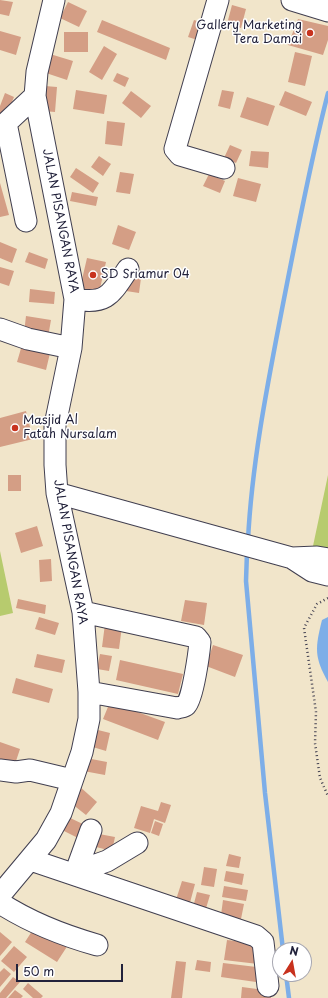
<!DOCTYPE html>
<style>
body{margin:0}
#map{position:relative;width:328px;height:998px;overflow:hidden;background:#f1e5ca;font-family:"Playpen Sans",sans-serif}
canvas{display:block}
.north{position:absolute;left:272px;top:942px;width:40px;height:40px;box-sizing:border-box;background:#fff;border:1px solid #a7a7b1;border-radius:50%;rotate:11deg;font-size:11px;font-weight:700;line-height:16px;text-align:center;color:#22223b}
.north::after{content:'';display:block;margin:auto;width:14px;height:18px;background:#c8321e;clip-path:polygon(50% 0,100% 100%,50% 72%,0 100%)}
.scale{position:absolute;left:16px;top:964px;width:107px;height:18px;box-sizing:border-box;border:2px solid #22223b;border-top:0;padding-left:5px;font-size:12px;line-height:14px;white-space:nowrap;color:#22223b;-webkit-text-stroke:3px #fff;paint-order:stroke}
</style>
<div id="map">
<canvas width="328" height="998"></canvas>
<div class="north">N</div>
<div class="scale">50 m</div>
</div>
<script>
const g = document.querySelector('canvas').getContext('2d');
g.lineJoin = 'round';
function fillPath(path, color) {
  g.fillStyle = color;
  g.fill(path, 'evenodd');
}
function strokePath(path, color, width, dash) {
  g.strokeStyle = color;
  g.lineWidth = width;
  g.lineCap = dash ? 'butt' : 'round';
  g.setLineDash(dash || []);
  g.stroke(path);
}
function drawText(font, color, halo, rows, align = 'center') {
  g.font = font + ' "Playpen Sans",sans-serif';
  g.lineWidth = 3;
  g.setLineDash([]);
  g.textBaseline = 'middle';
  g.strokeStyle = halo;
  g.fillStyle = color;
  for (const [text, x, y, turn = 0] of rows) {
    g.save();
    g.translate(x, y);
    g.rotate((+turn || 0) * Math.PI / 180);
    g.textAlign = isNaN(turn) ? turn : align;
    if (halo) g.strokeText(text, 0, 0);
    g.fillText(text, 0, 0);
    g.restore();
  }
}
fillPath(new Path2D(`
 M 328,475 L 328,549 L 313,546 Z
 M 0,551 L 13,613 L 0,616 Z`), '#b7cb6e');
fillPath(new Path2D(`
 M 328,617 L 328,682 C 314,657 315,648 322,620 Z`), '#7daee8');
strokePath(new Path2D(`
 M 248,540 C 252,461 268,382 283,304 C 297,233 310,163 328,93
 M 247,552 L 246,581 L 265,793 L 283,950
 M 286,974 L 289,998`), '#7daee8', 4.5);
fillPath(new Path2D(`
 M 0,0 L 13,2 L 9,16 L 0,14 Z
 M 68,2 L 87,11 L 79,27 L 60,18 Z
 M 232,5 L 246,9 L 241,28 L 227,24 Z
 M 298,19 L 328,26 L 328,40 L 323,55 L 288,45 Z
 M 102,20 L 170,48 L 166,60 L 97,32 Z
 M 194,20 L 210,25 L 204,42 L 188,37 Z
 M 0,31 L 21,37 L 16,55 L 0,50 Z
 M 64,32 L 88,32 L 88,52 L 64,52 Z
 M 104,46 L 117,54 L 102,80 L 89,72 Z
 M 295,52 L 312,56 L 305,86 L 288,82 Z
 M 50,54 L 73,61 L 67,80 L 43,72 Z
 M 117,73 L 129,78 L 125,87 L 113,81 Z
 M 45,86 L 57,87 L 55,112 L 43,111 Z
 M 76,90 L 107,95 L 104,114 L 73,109 Z
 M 222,90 L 234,92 L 230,109 L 218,106 Z
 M 131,91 L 151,106 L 141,118 L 122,103 Z
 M 285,91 L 312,102 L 306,116 L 279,105 Z
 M 5,93 L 14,97 L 6,116 L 0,113 L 0,106 Z
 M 247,97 L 275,106 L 268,126 L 240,117 Z
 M 107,121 L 125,123 L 122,146 L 105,144 Z
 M 230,145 L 242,150 L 236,163 L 224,158 Z
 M 251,151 L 269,152 L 268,168 L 249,166 Z
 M 99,156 L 111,164 L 103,176 L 91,167 Z
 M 76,168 L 99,183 L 93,193 L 70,177 Z
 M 120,172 L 134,174 L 130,194 L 116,192 Z
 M 209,174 L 225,181 L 220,193 L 203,186 Z
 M 238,178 L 261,184 L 256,202 L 233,196 Z
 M 0,183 L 9,215 L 0,217 Z
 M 72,192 L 98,197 L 96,206 L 70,201 Z
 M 118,225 L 136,232 L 129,250 L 112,244 Z
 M 0,242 L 17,249 L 12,263 L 0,258 Z
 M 29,252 L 48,259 L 45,269 L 25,262 Z
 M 87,258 L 106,262 L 99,293 L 80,288 Z
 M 0,267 L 14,271 L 9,286 L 0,283 Z
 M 127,277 L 141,278 L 139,293 L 126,291 Z
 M 30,289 L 55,292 L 54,304 L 29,302 Z
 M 26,316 L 51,320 L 48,337 L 24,333 Z
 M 22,345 L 50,353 L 46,370 L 17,362 Z
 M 26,411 L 33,439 L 0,447 L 0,418 Z
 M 8,475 L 21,475 L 21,491 L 8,491 Z
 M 37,526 L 43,546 L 21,553 L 15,533 Z
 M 51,559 L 52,581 L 40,582 L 39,560 Z
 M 18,599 L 46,605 L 45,614 L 16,608 Z
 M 185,600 L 207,603 L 204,625 L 181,621 Z
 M 39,617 L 59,623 L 55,635 L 35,629 Z
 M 105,624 L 122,626 L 119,649 L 102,647 Z
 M 213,645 L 243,655 L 235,677 L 206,666 Z
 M 37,654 L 65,660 L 62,673 L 34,667 Z
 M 100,654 L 112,656 L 109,671 L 97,669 Z
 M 120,660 L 183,674 L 178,694 L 116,680 Z
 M 16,678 L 53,689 L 49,703 L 12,693 Z
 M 110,702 L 165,722 L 158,740 L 103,719 Z
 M 90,728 L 110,733 L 106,751 L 86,745 Z
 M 0,742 L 20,749 L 15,764 L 0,759 Z
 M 81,757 L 107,762 L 105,775 L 78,770 Z
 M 79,786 L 97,802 L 86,815 L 67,800 Z
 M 161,802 L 171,805 L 165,823 L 154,819 L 150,833 L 134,828 L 141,806 L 158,811 Z
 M 62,814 L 91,828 L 84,841 L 56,827 Z
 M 155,821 L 163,824 L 159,836 L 151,833 Z
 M 99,834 L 115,837 L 112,851 L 96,847 Z
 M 229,854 L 241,857 L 239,868 L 226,866 Z
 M 204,867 L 217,869 L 214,887 L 201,885 Z
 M 226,871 L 244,874 L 242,885 L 224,881 Z
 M 182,881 L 195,884 L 188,910 L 174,906 Z
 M 224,886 L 248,890 L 246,901 L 222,897 Z
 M 197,892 L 210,895 L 204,915 L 192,911 Z
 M 223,900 L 244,904 L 241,919 L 221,915 Z
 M 36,925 L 68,945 L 57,962 L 25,942 Z
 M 0,932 L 12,942 L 0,956 Z
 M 227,940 L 260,944 L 258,964 L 224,960 Z
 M 14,946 L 27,957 L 14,972 L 1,961 Z
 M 197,960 L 211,962 L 210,972 L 195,970 Z
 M 176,961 L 186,962 L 182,998 L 171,998 Z
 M 223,963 L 265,968 L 263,983 L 221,977 Z
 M 4,968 L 11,974 L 0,987 L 0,972 Z
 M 13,977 L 20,982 L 6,998 L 0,998 L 0,993 Z
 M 28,983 L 43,996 L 41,998 L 33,998 L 23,989 Z
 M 242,987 L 272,991 L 271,998 L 241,998 Z
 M 15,990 L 23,996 L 21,998 L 8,998 Z`), '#d49e85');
const minor = new Path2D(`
 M 218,0 L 175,149 L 180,155 L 224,168
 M 292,0 L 328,11
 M 26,221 L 6,123 L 35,96
 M 75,299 C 107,305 111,294 128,269
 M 0,329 L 28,339 L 71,348
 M 57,493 L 292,558 L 317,557 L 328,559
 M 292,558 L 312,571 L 328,575
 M 83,612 L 196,637 L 200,642 C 199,653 193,698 186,705 C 184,707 180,707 177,708 L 89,692
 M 0,770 L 16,772 L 30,770 L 72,780
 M 31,860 L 256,936 L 263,942 L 268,986
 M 76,872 L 107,861 L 137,843
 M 75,874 L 91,830
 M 0,895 L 46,840 L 61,813 L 82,752 L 89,719 L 89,692 L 83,612 L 57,493 L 55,465 L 55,425 L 71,348 L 75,299 L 35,96 L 37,72 L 54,0
 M 0,903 C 31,923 62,935 97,945`);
strokePath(minor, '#413f50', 23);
strokePath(new Path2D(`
 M 328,598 L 317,604 L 304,628 L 316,712 L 315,743 L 320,778 L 328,796`), '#413f50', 2.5, [1, 3]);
strokePath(minor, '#fff', 21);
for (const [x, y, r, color] of [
 [310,33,4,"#c8321e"],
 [93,275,4,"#c8321e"],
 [15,428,4,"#c8321e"]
]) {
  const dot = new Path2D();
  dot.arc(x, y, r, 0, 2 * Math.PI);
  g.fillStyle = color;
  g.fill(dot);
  strokePath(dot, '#fff', 1.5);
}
drawText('12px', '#22223b', '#fff', [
 ["Gallery Marketing",302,26,"right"],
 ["Tera Damai",302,40,"right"],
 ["SD Sriamur 04",101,275],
 ["Masjid Al",23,421],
 ["Fatah Nursalam",23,435]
], 'left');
drawText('12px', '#22223b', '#fff', [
 ["JALAN PISANGAN RAYA",60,221,79],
 ["JALAN PISANGAN RAYA",70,552,80]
]);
</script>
